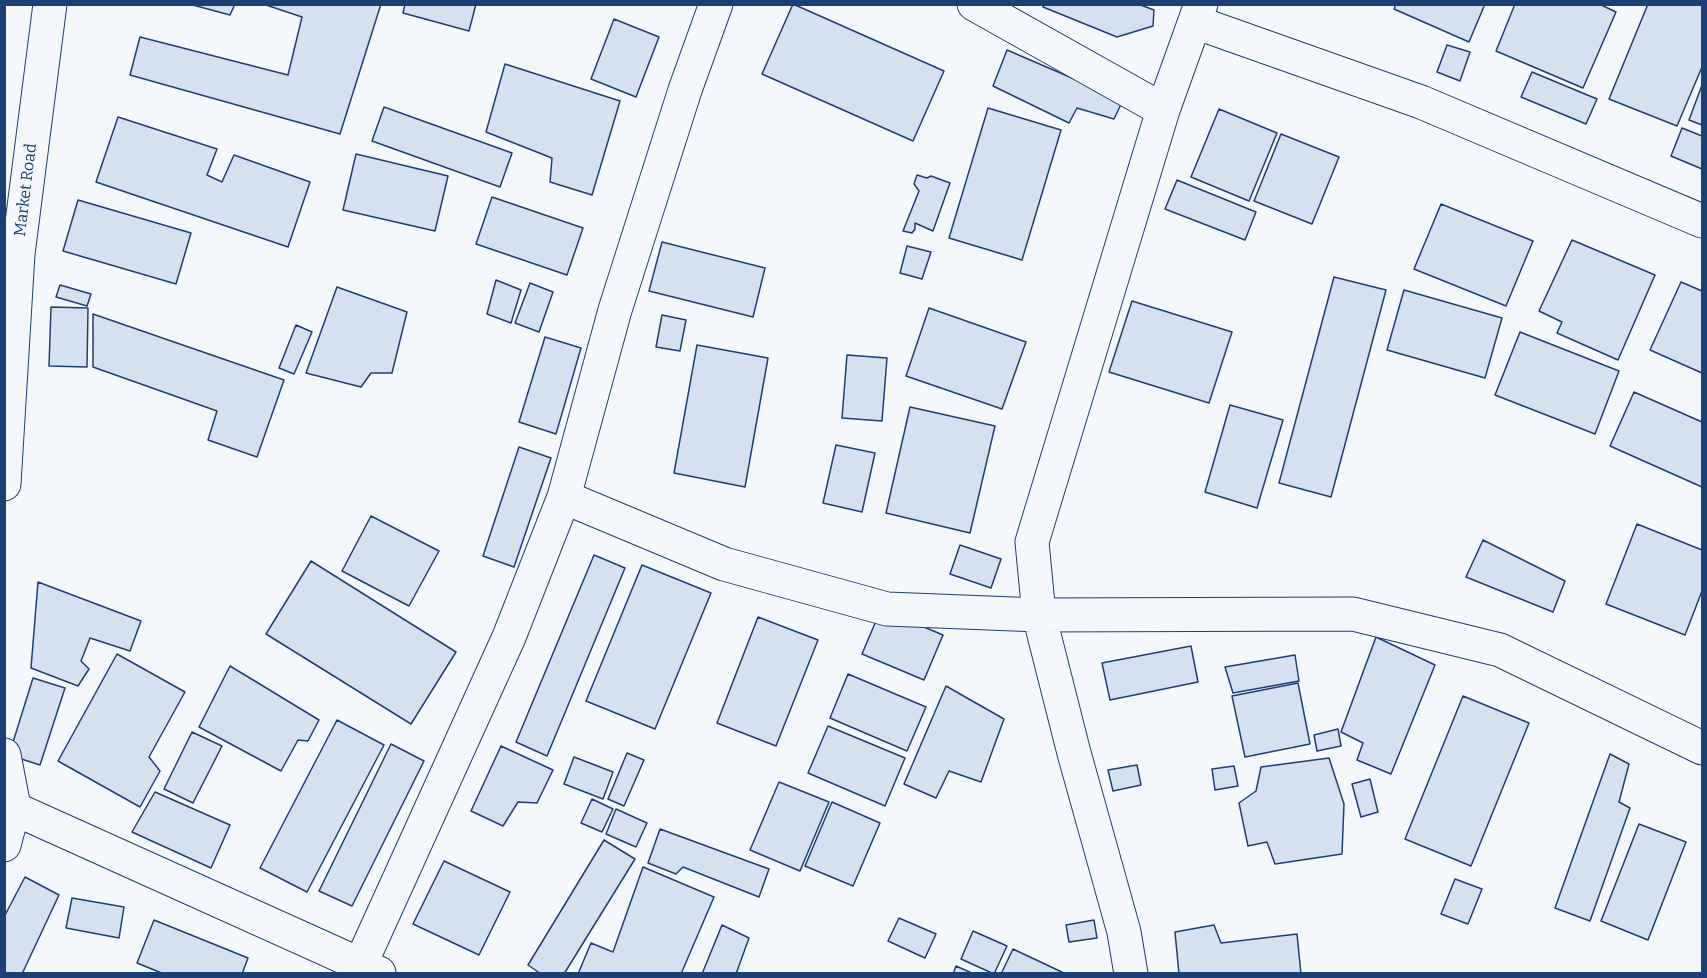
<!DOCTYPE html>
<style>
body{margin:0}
#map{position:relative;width:1707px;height:978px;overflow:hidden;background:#f4f7fb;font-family:Bitter,serif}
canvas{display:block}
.frame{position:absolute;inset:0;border:6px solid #1d3f73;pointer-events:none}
</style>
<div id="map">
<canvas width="1707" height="978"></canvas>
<div class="frame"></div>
</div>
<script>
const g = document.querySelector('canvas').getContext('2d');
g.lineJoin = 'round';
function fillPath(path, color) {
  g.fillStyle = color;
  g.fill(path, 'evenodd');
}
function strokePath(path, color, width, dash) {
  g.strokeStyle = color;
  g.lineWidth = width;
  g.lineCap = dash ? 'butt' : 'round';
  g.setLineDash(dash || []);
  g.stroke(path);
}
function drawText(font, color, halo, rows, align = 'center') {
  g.font = font + ' Bitter,serif';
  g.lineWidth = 4.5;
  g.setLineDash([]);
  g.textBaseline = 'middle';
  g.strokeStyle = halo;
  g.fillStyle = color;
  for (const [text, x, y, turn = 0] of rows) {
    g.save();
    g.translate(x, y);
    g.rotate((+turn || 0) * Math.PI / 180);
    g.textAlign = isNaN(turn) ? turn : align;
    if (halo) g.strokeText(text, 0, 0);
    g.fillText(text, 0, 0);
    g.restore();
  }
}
const building = new Path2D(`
 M 189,4 L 235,4 L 230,15 Z
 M 263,4 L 381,4 L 340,134 L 130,75 L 140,37 L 288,75 L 302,17 Z
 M 405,4 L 476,4 L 469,31 L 403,13 Z
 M 793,4 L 944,71 L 913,141 L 762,74 Z
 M 1045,4 L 1138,4 L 1154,10 L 1153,26 L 1117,37 L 1043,7 Z
 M 1396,4 L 1485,4 L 1469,42 L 1394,9 Z
 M 1515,4 L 1599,4 L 1616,12 L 1583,88 L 1496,51 Z
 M 1648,4 L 1702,4 L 1702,67 L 1677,126 L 1609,99 Z
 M 614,19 L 659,37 L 636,97 L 591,79 Z
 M 1447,45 L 1470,52 L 1460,81 L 1437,72 Z
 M 1007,50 L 1123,100 L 1114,119 L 1077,108 L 1069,123 L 993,86 Z
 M 505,64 L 620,101 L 592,195 L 550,182 L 552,158 L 486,132 Z
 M 1532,72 L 1597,99 L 1586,124 L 1521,97 Z
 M 1702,85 L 1702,125 L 1689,120 Z
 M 384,107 L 512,153 L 500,187 L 372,141 Z
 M 988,108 L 1061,130 L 1022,260 L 949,238 Z
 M 1219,109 L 1277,133 L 1249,201 L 1191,177 Z
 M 118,117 L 217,149 L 207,175 L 222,182 L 234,155 L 310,182 L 288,247 L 96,182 Z
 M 1682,128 L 1702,136 L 1702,169 L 1671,156 Z
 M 1281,134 L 1339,157 L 1312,224 L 1254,201 Z
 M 356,154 L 448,176 L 435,231 L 343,210 Z
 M 917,175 L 927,178 L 931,176 L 950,183 L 933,231 L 915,223 L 915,229 L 912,233 L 903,231 L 919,191 L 914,184 Z
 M 1177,180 L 1256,212 L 1245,240 L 1165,209 Z
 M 492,197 L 583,228 L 567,275 L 476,244 Z
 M 78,200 L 191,233 L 176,284 L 63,251 Z
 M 1441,204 L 1533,241 L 1506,306 L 1414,269 Z
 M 1572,240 L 1655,275 L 1618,360 L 1557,333 L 1562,322 L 1539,311 Z
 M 662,242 L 765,268 L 753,317 L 649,291 Z
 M 907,246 L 931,252 L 922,279 L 900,273 Z
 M 1334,277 L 1386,290 L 1331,497 L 1279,483 Z
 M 496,280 L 521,290 L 511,323 L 487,314 Z
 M 1681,282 L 1702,291 L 1702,373 L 1650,350 Z
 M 530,283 L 553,292 L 539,332 L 515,323 Z
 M 60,285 L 91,294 L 87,306 L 56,297 Z
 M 337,287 L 407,312 L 392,373 L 371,373 L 361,387 L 306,373 Z
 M 1404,290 L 1502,318 L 1485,378 L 1387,350 Z
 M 1132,301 L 1232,332 L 1209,403 L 1109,372 Z
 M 51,307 L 88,308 L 87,367 L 49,366 Z
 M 929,308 L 1026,342 L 1002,409 L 906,376 Z
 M 93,314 L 284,380 L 257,457 L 208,440 L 217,411 L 93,367 Z
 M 662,315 L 686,320 L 680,351 L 656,347 Z
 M 296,325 L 312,332 L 294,374 L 279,368 Z
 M 1520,332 L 1619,371 L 1595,434 L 1495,395 Z
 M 545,337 L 581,348 L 556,434 L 519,422 Z
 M 697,345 L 768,358 L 745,487 L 674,473 Z
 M 847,355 L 887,358 L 882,421 L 842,418 Z
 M 1634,392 L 1702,422 L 1702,487 L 1610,446 Z
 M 1230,405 L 1283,420 L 1257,508 L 1205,492 Z
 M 910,407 L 995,426 L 970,533 L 886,513 Z
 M 836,445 L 875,453 L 862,512 L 823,503 Z
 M 519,447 L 551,458 L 514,567 L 483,556 Z
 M 371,516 L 439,551 L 409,606 L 342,571 Z
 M 1637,524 L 1702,550 L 1702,591 L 1685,635 L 1606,604 Z
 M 1483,540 L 1565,581 L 1553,612 L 1466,577 Z
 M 960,545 L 1001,559 L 991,588 L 950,574 Z
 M 594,555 L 625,568 L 547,756 L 516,742 Z
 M 311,561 L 456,652 L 411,724 L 266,634 Z
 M 642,565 L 711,593 L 655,729 L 586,701 Z
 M 38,582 L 141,621 L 130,651 L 90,638 L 81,661 L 89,669 L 78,686 L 31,668 Z
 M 881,609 L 943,635 L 924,680 L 862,654 Z
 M 758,617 L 818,640 L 776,746 L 717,723 Z
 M 1376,637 L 1435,665 L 1391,774 L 1357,760 L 1363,743 L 1341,732 Z
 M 1191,646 L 1198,682 L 1110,700 L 1102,663 Z
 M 117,654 L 185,692 L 149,757 L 160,771 L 140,807 L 58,761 Z
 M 1295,655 L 1299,681 L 1233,693 L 1225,667 Z
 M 230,666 L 319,720 L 308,741 L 298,740 L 281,771 L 199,727 Z
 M 848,674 L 926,707 L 907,751 L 830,718 Z
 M 33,678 L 65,688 L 40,765 L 9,755 Z
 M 1298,683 L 1310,744 L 1245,757 L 1232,696 Z
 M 946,686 L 1004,719 L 981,782 L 949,771 L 936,798 L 904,784 Z
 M 1463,696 L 1529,723 L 1471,866 L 1405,839 Z
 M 337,720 L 384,745 L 307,892 L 260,868 Z
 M 828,726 L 905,758 L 885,806 L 808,773 Z
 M 1338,729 L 1341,746 L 1317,751 L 1314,735 Z
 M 192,732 L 222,746 L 193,803 L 164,789 Z
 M 391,744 L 424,761 L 352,906 L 319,891 Z
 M 501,746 L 553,770 L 537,803 L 518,802 L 503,826 L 471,811 Z
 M 627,753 L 644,760 L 624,806 L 608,799 Z
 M 1610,754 L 1629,764 L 1619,802 L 1630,808 L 1590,921 L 1555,908 Z
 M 574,757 L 613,772 L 603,799 L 564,784 Z
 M 1329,758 L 1344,804 L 1342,854 L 1275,864 L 1267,842 L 1248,846 L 1239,803 L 1256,791 L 1261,767 Z
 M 1137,765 L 1141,785 L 1113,791 L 1108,770 Z
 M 1234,766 L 1238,786 L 1215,790 L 1212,769 Z
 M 1370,779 L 1378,812 L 1361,817 L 1352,784 Z
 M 779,782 L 829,802 L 800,871 L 750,850 Z
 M 155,792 L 230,825 L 211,868 L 132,832 Z
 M 592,799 L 613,809 L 602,832 L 581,823 Z
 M 832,802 L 880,823 L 853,886 L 805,866 Z
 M 616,809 L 647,823 L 636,847 L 606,834 Z
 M 1639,824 L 1686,842 L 1648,940 L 1601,921 Z
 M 660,829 L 769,869 L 759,897 L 683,867 L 676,874 L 648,863 Z
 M 604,840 L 635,859 L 564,974 L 541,974 L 528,965 Z
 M 444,861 L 510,892 L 479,955 L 413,924 Z
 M 643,867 L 714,897 L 681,974 L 578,974 L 591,943 L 613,952 Z
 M 25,877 L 59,895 L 22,974 L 4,974 L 4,917 Z
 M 1455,879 L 1482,889 L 1468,924 L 1441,914 Z
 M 72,898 L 124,907 L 119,938 L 66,928 Z
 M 899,918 L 936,934 L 925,958 L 888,941 Z
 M 154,920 L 248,958 L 242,974 L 164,974 L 137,963 Z
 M 1094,920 L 1097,938 L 1069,942 L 1066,925 Z
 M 722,925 L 749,938 L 736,974 L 702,974 Z
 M 1214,925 L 1221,943 L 1297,934 L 1301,974 L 1179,974 L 1175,932 Z
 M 973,931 L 1007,946 L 994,974 L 961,959 Z
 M 1013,949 L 1066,974 L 1001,974 Z
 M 956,966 L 974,974 L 953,974 Z`);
fillPath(building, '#d5e0f0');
strokePath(building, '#1d3f73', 1.5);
const minor = new Path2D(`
 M 974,4 L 1163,110
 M 1195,22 L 1421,102 L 1702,221
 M 4,484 L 18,254 L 50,4
 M 564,497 L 724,564 L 887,609 L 1039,615 L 1353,614 L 1500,650 L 1702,748
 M 4,755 L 14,807 L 4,845
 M 4,804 L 379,973
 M 361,963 L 509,637 L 564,497 L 615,310 L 685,90 L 716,4
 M 1131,974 L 1124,932 L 1074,753 L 1039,615 L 1032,542 L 1163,110 L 1201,4`);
strokePath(minor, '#1d3f73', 35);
strokePath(minor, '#f4f7fb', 33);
drawText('16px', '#1d3f73', '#f4f7fb', [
 ["Market Road",26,190,-83]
]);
</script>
